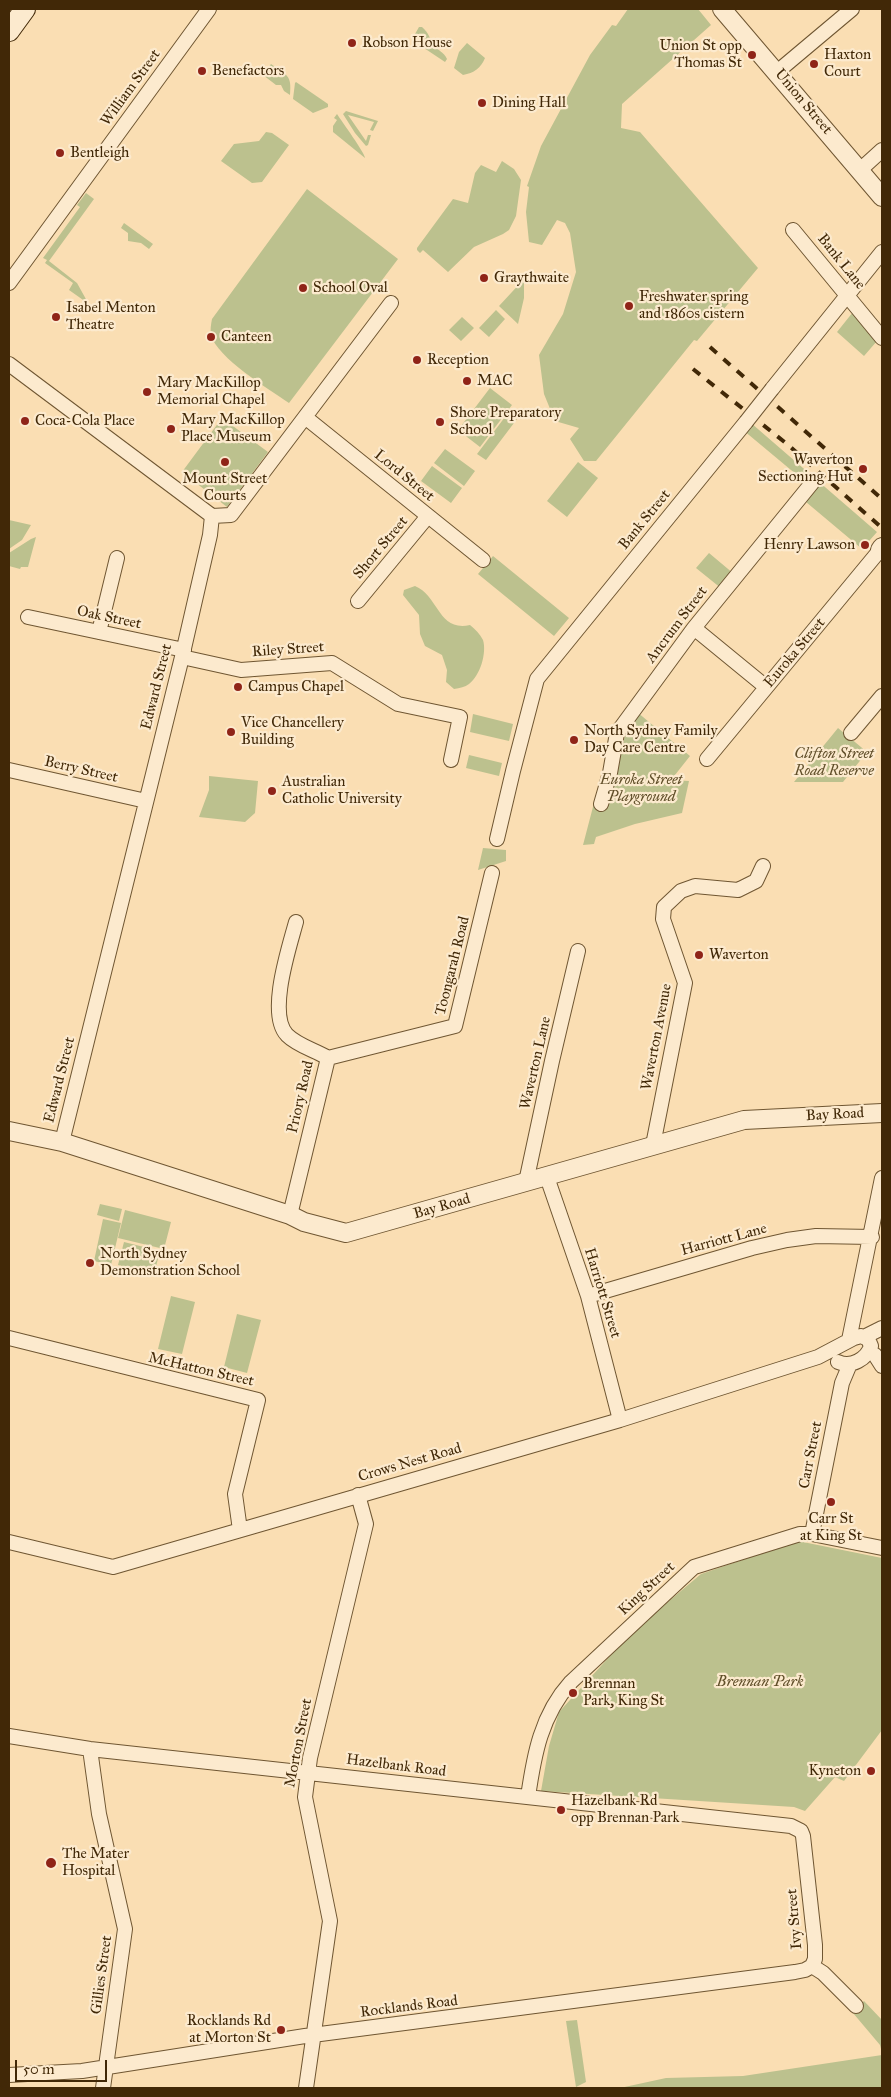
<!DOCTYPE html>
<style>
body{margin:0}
#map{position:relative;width:891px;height:2097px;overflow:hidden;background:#fadeb3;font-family:"IM FELL Great Primer",serif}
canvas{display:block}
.frame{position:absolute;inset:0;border:10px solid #412807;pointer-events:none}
.scale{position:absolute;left:15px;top:2060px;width:92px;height:22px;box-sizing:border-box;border:2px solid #412807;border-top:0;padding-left:6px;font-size:15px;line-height:18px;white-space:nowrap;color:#412807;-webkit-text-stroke:4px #fceace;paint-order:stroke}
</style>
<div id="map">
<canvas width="891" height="2097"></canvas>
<div class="frame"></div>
<div class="scale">50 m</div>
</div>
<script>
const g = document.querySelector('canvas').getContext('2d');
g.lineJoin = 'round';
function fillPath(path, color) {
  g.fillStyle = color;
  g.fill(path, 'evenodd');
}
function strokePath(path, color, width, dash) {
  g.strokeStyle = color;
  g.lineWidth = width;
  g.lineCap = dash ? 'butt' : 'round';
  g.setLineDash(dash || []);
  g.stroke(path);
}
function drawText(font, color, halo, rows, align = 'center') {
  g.font = font + ' "IM FELL Great Primer",serif';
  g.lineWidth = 4.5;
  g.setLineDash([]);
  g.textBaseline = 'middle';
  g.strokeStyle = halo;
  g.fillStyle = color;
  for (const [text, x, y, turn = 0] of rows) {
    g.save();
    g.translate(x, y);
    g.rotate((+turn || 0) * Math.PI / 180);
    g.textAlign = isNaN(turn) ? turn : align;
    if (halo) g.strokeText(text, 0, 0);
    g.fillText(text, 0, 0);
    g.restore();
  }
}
fillPath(new Path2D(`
 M 628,9 L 698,9 L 711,25 L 622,104 L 621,128 L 640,132 L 758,268 L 697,341 L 694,340 L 596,461 L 584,461 L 570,439 L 579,428 L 555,421 L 544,394 L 539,355 L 563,314 L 576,272 L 570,233 L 565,223 L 557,220 L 542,245 L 529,242 L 526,212 L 529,187 L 527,186 L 541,146 L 590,55 L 612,25 L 616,26 Z
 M 419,27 L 422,27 C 429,33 429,37 433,44 C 437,50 444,52 447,59 L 445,62 L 421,46 L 424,41 L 415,34 Z
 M 467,43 L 485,58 C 481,68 474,73 463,75 L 454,68 L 459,52 Z
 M 271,64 C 287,76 292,74 290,95 L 284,91 L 281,85 L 276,85 L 263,75 Z
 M 296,82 L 328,104 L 328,107 L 313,113 L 293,99 L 295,83 Z
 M 346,111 L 378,121 L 373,131 L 370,130 L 374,122 L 348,115 L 366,141 L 368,135 L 371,135 L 368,145 L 366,146 L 355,133 L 343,114 Z
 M 337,114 C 342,122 365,153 365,158 L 333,132 L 333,126 L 337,120 L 334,118 Z
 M 266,132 L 272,133 L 289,145 L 262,182 L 252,183 L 221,161 L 234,144 L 259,141 Z
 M 502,161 L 514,169 L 521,180 L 516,216 L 509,230 L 503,234 L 474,247 L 448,272 L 423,250 L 420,253 L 417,250 L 417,248 L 453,199 L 468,203 L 475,173 L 481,165 L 496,172 Z
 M 307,189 L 398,259 L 289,403 C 269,389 217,358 211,335 C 210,330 211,324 212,319 Z
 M 86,193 L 94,199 L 49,261 L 77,283 L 87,301 L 86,302 L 69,290 L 73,283 L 45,263 L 47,260 L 43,258 L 80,207 L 77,205 Z
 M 124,223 L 153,244 L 149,249 L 141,243 L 128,241 L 128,233 L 121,228 Z
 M 524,279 L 524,298 L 518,324 L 499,306 Z
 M 496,310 L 505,319 L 489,337 L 479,328 Z
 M 853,312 L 877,341 L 864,356 L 837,332 Z
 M 462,317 L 474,328 L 461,341 L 449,330 Z
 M 490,388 L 512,405 L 480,447 L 458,430 Z
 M 508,413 L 517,419 L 486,460 L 477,454 Z
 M 744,417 L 877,532 L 862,549 L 806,502 L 815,490 L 737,425 Z
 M 222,418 L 268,452 L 227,507 L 182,472 Z
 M 445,449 L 475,471 L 464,486 L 434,463 Z
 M 578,462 L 598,478 L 567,517 L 547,501 Z
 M 432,466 L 462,488 L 451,503 L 421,481 Z
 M 9,520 L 31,525 L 22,540 L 9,549 Z
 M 36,537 L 28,567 L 21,567 L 20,569 L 9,566 L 9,553 L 31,539 Z
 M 709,553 L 734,574 L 722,589 L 696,568 Z
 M 493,556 L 569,618 L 554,636 L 478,574 Z
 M 415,586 C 439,596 438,632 470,625 C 475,629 480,634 483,640 C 487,653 480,676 469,684 C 465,687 460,688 454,689 L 446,682 L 447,670 L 442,655 L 425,646 L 420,634 L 419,615 L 403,595 L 404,590 Z
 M 637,712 L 690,756 L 671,780 L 689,781 L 682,813 L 635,824 L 596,837 L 594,844 L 583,845 L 594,803 L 605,806 L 629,722 Z
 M 473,714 L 513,724 L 509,741 L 470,732 Z
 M 838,728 L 867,752 L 843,782 L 794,782 Z
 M 469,755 L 502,763 L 499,776 L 466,768 Z
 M 209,776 L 258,781 L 255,813 L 245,822 L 199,817 L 209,790 Z
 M 483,848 L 506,850 L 506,861 L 478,870 Z
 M 100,1204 L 122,1209 L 119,1221 L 97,1215 Z
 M 125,1210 L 171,1222 L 164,1249 L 118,1238 Z
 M 103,1219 L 121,1223 L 111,1265 L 94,1261 Z
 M 124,1242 L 160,1251 L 154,1274 L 118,1265 Z
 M 171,1296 L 195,1302 L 182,1354 L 158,1349 Z
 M 237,1314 L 261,1320 L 247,1373 L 224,1367 Z
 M 798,1541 L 882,1558 L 882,1730 L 844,1781 L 835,1777 L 805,1811 L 794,1807 L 541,1791 L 549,1746 L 559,1712 L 631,1633 L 701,1574 Z
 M 864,2001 L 882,2020 L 882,2053 L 880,2045 L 853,2013 Z
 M 577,2020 L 586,2082 L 576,2087 L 566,2021 Z
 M 882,2055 L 882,2088 L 620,2088 L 666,2078 L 743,2076 Z`), '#bcc18e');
const minor = new Path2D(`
 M 777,72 L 852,9
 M 860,170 L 882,150
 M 793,230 L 882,338
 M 9,283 L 209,9
 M 9,364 L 212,516
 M 772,389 L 882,252
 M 305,417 L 483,560
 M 212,516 L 231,515 L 391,303
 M 358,601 L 428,516
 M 28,617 L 184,650
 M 694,628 L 766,687
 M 99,632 L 117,558
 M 182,657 L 241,670 L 332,663 L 398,704 L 460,717 L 451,760
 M 851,733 L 882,696
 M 707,759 L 880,550 L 882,552
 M 9,770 L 146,801
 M 601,804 L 610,773 L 617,733 L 694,628 L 812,483
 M 497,839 L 513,771 L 537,679 L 746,422
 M 328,1058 L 455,1026 L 492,873
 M 62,1142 L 182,657 L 210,535 L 212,516
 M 653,1145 L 685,983 L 663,919 L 664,907 L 681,891 L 695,886 L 738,890 L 756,881 L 763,866
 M 547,1177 L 588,1296 L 620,1420
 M 526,1182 L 552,1061 L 578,951
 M 290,1215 L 328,1058 C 315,1050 298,1046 287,1035 C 267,1014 289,948 296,922
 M 588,1296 L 752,1248 L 787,1240 L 816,1236 L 872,1237
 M 864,1337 L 882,1328
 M 9,1338 L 258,1400 L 235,1494 L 240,1530
 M 849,1340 L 882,1178
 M 869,1352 L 875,1355 L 882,1366
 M 812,1534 L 842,1383 L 850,1364
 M 9,1542 L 113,1567 L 620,1420 L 818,1357 L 854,1338 L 861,1336 L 868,1339 L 871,1346 C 867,1359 851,1368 838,1362
 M 9,1736 L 90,1749 L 791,1826 L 801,1831 L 803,1836 L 815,1945 L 815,1959 L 812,1966
 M 90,1749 L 99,1814 L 125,1929 L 103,2088
 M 528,1797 C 534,1755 541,1715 571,1682 L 694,1567 L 800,1534 L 812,1534 L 882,1548
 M 812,1966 L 823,1973 L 856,2006
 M 9,2075 L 82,2071 L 305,2036 L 795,1972 L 805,1970 L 812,1966
 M 306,2088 L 330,1921 L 305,1797 L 310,1758 L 366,1524 L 358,1495`);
const tertiary = new Path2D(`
 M 722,9 L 882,197
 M 880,550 L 882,547
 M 9,1131 L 62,1142 L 290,1215 L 304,1222 L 346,1233 L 744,1120 L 882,1113`);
const secondary = new Path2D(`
 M 9,31 L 25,9`);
strokePath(minor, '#6f5632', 16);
strokePath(tertiary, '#6f5632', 20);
strokePath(secondary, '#412807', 22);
strokePath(minor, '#fceace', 14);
strokePath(tertiary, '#fceace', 18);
strokePath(secondary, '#fceace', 20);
strokePath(new Path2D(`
 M 710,347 L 882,499
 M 693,369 L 787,444 L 882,528`), '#412807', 4, [9, 9]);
const minorBridge = new Path2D(`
 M 746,422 L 772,389`);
strokePath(minorBridge, '#6f5632', 16, []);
strokePath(minorBridge, '#fceace', 14);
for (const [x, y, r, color] of [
 [352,43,5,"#8f2418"],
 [752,55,5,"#8f2418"],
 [814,64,5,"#8f2418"],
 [202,71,5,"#8f2418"],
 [482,103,5,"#8f2418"],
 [60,153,5,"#8f2418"],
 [484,278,5,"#8f2418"],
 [303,288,5,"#8f2418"],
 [629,306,5,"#8f2418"],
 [56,317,5,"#8f2418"],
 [211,337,5,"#8f2418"],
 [417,360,5,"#8f2418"],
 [467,381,5,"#8f2418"],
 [147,392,5,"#8f2418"],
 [25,421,5,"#8f2418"],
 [440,422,5,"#8f2418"],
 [171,429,5,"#8f2418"],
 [225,462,5,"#8f2418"],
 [863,469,5,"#8f2418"],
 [865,545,5,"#8f2418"],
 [238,687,5,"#8f2418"],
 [231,732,5,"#8f2418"],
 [574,740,5,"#8f2418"],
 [272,791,5,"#8f2418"],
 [699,955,5,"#8f2418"],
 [90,1263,5,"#8f2418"],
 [831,1502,5,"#8f2418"],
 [573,1693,5,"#8f2418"],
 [871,1771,5,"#8f2418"],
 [561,1810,5,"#8f2418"],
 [51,1863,6,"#8f2418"],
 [281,2030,5,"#8f2418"]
]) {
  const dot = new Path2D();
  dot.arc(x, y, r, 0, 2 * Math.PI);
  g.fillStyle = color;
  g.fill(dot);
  strokePath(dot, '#fceace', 2);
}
drawText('15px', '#412807', '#fceace', [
 ["Robson House",362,43],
 ["Union St opp",742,46,"right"],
 ["Thomas St",742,63,"right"],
 ["Haxton",824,55],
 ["Court",824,72],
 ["Benefactors",212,71],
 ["Dining Hall",492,103],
 ["Bentleigh",70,153],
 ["Graythwaite",494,278],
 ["School Oval",313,288],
 ["Freshwater spring",639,297],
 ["and 1860s cistern",639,314],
 ["Isabel Menton",66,308],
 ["Theatre",66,325],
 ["Canteen",221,337],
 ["Reception",427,360],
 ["MAC",477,381],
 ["Mary MacKillop",157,383],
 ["Memorial Chapel",157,400],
 ["Shore Preparatory",450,413],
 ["School",450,430],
 ["Mary MacKillop",181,420],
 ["Place Museum",181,437],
 ["Coca-Cola Place",35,421],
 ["Waverton",853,460,"right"],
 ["Sectioning Hut",853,477,"right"],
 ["Mount Street",225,479,"center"],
 ["Courts",225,496,"center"],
 ["Henry Lawson",855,545,"right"],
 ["Campus Chapel",248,687],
 ["Vice Chancellery",241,723],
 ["Building",241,740],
 ["North Sydney Family",584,731],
 ["Day Care Centre",584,748],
 ["Australian",282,782],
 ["Catholic University",282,799],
 ["Waverton",709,955],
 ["North Sydney",100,1254],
 ["Demonstration School",100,1271],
 ["Carr St",831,1519,"center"],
 ["at King St",831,1536,"center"],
 ["Brennan",583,1684],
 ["Park, King St",583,1701],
 ["Kyneton",861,1771,"right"],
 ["Hazelbank Rd",571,1801],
 ["opp Brennan Park",571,1818],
 ["The Mater",62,1854],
 ["Hospital",62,1871],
 ["Rocklands Rd",271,2021,"right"],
 ["at Morton St",271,2038,"right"]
], 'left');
drawText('15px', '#412807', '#fceace', [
 ["William Street",131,88,-54],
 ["Union Street",803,102,50],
 ["Bank Lane",841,262,51],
 ["Lord Street",404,476,39],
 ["Bank Street",645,520,-51],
 ["Short Street",381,548,-50],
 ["Oak Street",109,618,12],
 ["Ancrum Street",677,625,-53],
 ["Riley Street",288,650,-4],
 ["Euroka Street",795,653,-50],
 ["Edward Street",157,687,-76],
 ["Berry Street",81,770,13],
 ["Toongarah Road",453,966,-76],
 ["Waverton Avenue",657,1037,-79],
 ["Waverton Lane",536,1063,-77],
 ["Edward Street",60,1080,-76],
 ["Priory Road",301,1097,-77],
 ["Bay Road",835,1115,-3],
 ["Bay Road",442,1207,-16],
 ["Harriott Lane",724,1240,-15],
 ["Harriott Street",602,1293,73],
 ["McHatton Street",201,1370,13],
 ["Carr Street",811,1455,-79],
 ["Crows Nest Road",410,1463,-16],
 ["King Street",647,1589,-43],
 ["Morton Street",299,1743,-79],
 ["Hazelbank Road",396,1766,7],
 ["Ivy Street",795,1919,-95],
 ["Gillies Street",102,1975,-82],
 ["Rocklands Road",409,2007,-7]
]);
drawText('italic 15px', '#604e29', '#fceace', [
 ["Clifton Street",834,754],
 ["Road Reserve",834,771],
 ["Euroka Street",641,780],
 ["Playground",641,797],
 ["Brennan Park",760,1682]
]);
</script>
